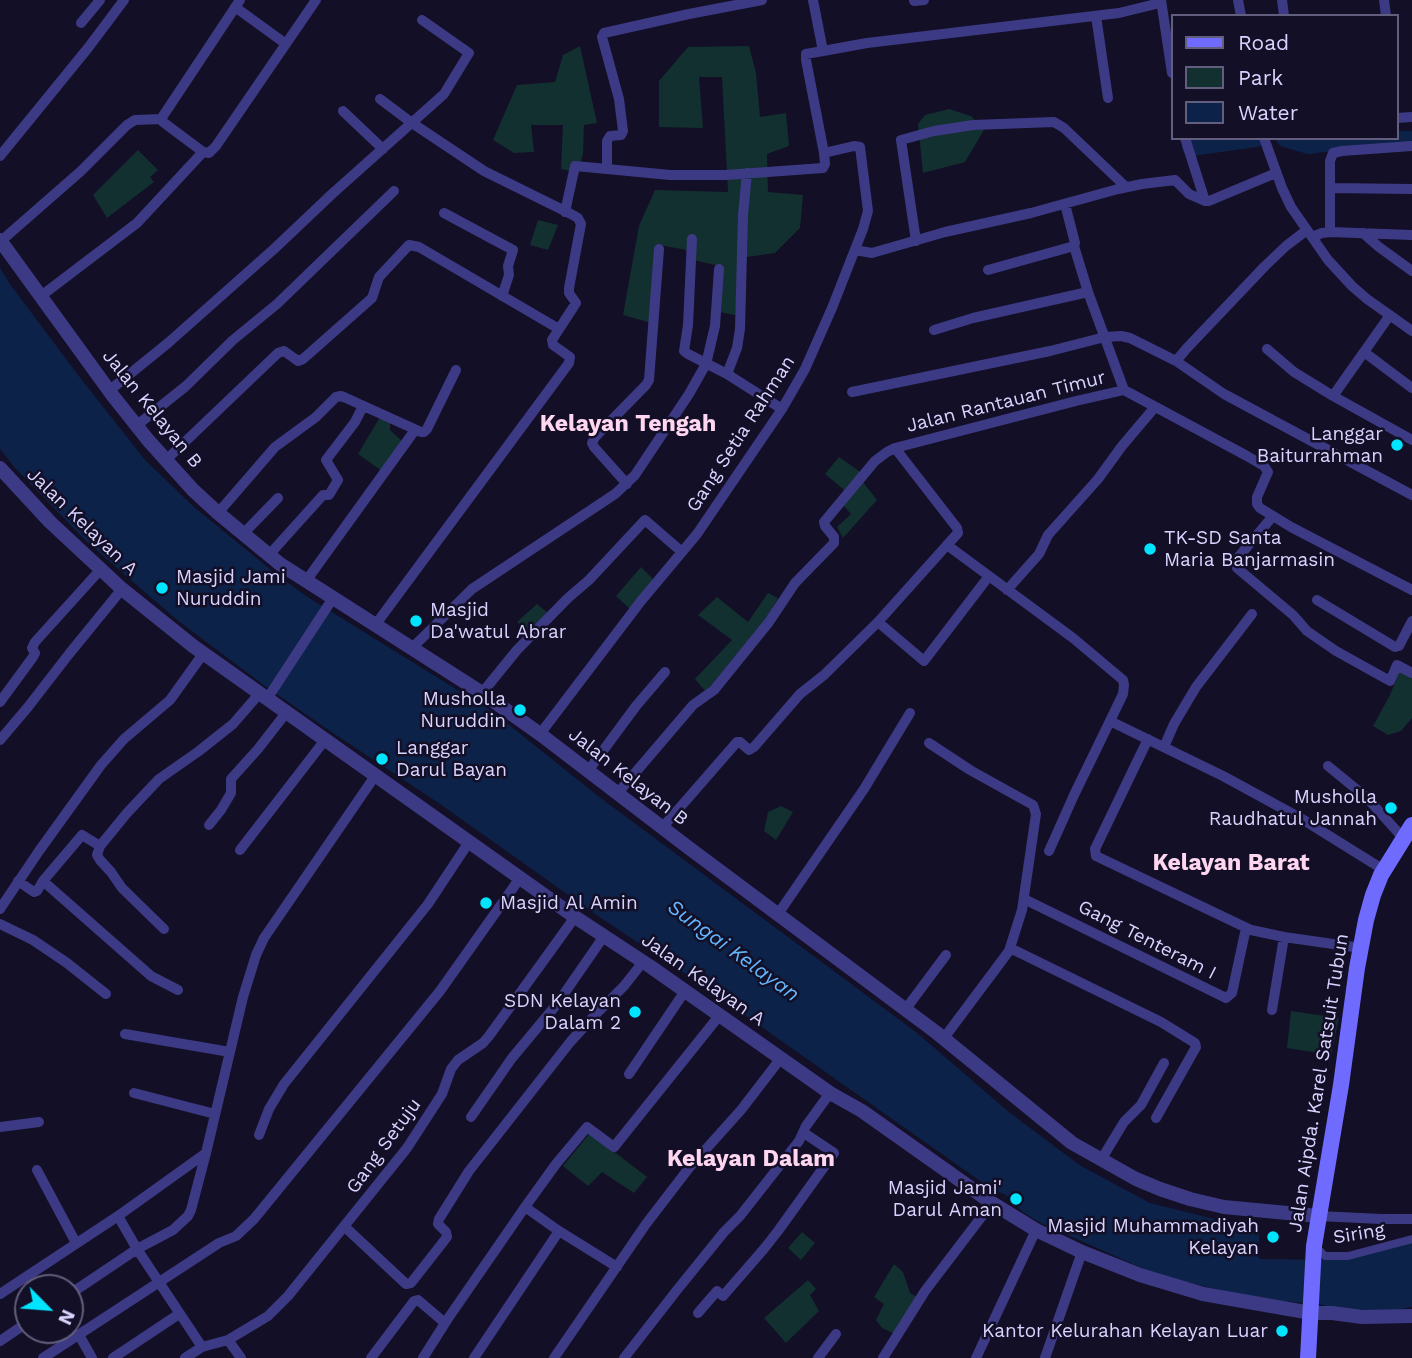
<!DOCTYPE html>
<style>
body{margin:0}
#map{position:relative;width:1412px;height:1358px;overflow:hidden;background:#130f26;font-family:"Work Sans",sans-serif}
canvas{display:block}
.legend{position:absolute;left:1171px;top:14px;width:228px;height:126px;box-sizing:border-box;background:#130f26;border:2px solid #625e7d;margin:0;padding:9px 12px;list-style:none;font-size:21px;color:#d9d4ff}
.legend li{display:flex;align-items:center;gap:14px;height:35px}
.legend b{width:35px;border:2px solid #625e7d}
.north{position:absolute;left:14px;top:1274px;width:70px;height:70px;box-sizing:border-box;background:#130f26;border:2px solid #625e7d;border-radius:50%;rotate:115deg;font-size:19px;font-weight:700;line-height:28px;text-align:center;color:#d9d4ff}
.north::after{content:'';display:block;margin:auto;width:24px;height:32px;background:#00e5ff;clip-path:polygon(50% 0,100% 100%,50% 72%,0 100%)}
</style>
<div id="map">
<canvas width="1412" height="1358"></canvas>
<ul class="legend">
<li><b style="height:9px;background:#6f6bff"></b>Road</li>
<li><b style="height:19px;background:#12302f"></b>Park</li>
<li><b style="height:19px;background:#0c2248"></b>Water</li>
</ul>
<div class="north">N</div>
</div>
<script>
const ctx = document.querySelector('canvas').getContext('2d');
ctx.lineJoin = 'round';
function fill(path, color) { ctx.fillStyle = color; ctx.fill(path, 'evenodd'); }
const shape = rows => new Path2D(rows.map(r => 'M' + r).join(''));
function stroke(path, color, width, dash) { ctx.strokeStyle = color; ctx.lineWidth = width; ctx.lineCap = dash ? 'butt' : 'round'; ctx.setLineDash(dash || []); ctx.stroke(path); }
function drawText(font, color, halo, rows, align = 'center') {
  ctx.font = font + ' "Work Sans",sans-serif'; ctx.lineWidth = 5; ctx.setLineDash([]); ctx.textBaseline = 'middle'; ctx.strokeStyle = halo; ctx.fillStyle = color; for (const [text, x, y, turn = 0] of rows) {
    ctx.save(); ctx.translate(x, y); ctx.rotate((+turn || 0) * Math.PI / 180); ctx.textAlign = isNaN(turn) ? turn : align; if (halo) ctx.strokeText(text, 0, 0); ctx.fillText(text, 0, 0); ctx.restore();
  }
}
fill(shape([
 [580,46,597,123,584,125,583,154,581,161,575,164,572,171,561,169,563,125,531,125,534,152,514,153,493,140,517,85,555,82,563,55],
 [749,46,756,73,760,117,786,113,789,146,767,154,768,192,803,195,800,228,775,253,740,258,739,316,720,312,723,267,694,260,687,250,659,245,651,323,623,315,639,226,655,190,728,192,722,77,699,77,703,128,659,127,659,81,688,47],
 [949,109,971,116,984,130,965,162,923,173,918,124,925,115],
 [138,150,158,170,150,177,154,182,107,218,93,195],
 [538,220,558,225,548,250,530,245],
 [380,417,390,423,390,430,402,441,382,471,358,454],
 [839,457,859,471,863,482,877,500,843,538,837,527,851,514,843,505,849,494,825,474],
 [641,567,654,580,630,609,616,596],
 [768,593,778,598,770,613,706,692,695,679,732,640,698,615,717,597,748,622],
 [537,604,549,614,528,632,517,622],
 [1400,670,1412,675,1412,718,1401,731,1388,735,1373,726,1390,695],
 [781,806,793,812,776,840,764,831,768,812],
 [1291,1011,1339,1018,1331,1055,1287,1048],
 [590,1133,647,1177,634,1193,602,1172,588,1186,563,1166],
 [802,1232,815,1243,801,1260,788,1248],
 [894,1264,903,1272,910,1293,919,1298,895,1334,882,1328,876,1320,884,1304,874,1297],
 [808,1280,816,1289,810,1295,819,1311,786,1343,764,1318]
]), '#12302f');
fill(shape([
 [0,268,10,284,78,375,145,460,194,507,276,574,306,596,493,712,598,796,916,1032,1010,1113,1081,1166,1150,1203,1214,1219,1259,1233,1259,1259,1341,1260,1412,1242,1412,1307,1392,1311,1342,1310,1319,1304,1280,1301,1238,1294,1185,1282,1144,1269,1041,1223,1023,1212,1006,1195,990,1188,705,987,598,916,440,804,330,731,265,686,177,620,86,541,15,468,0,449]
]), '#0c2248');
stroke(shape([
 [1285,138,1309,145,1347,140,1412,140],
 [1191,147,1256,138]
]), '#0c2248', 18);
stroke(shape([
 [1316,1247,1325,1256,1348,1256,1412,1239]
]), '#3d3a85', 8);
stroke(shape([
 [240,0,161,119,163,122,203,152,209,153,216,146,316,0],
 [1161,0,1172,73],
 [1238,0,1241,16],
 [1282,0,1284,16],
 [1384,0,1386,16],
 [914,1,924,0],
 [235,7,286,44],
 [1096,16,1108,98],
 [81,23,100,0],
 [823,51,867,43,1119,13,1160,3],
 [343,111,383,149],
 [1396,118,1412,117],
 [1185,138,1205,201],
 [1264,138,1282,188,1291,207,1328,260,1352,286,1367,299,1412,331],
 [0,156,88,48,124,0],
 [607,169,670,175,726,175,823,168,825,164,824,153,806,60,806,54,823,51,813,0],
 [747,173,743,215,740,329,737,348,727,374,782,409],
 [1331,188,1412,189],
 [565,212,575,166,607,169,607,141,610,136,621,135,623,131,619,99,602,37,604,33,689,14,762,0],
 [444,213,513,250,508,266,509,275,502,296],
 [1330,232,1330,161,1333,153,1342,151,1412,146],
 [1363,233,1379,247,1412,271],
 [1312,237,1322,233,1330,232,1412,235],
 [692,239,688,325,684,351,688,354,727,374],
 [1,241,81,171,127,125,135,120,161,119],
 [916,241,901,140,934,131,973,125,1054,122,1064,128,1126,187],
 [1074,246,1088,292],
 [855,250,872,253,945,232,1031,213,1118,189,1142,184,1175,180,1189,194,1205,201,1209,201,1276,173],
 [988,270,1074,246,1075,243,1065,204],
 [41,296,137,223,203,152],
 [1390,315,1364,352,1412,388],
 [934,330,973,318,1088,292,1124,390],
 [1267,349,1294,372,1333,396],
 [1364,352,1333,396,1412,440],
 [1176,361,1187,348,1265,266,1286,246,1307,230],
 [110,390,168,343,274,249,332,194,444,94,469,53,422,20],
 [852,392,1050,351,1105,337,1121,336,1130,338,1176,361,1224,394,1412,495],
 [136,426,186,386,233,340,277,304,394,191],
 [895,448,957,528,958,533,947,545,1073,638,1123,680,1124,685,1123,694,1110,721],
 [166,460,278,353,284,351,298,361,303,359,372,298,379,277,409,245,419,247,559,329],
 [627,484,594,447,592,443,595,437,646,385,649,380,659,249],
 [218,513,275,447,316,417,336,397,341,396,346,398,421,432,424,432,427,429,456,370],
 [1273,516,1236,560,1237,568,1293,615,1307,631,1336,651,1390,681,1397,665,1412,673],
 [243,534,278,498],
 [269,555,323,495,329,495,338,480,326,460,355,422,363,406],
 [306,581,415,430],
 [1007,590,1039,554,1048,535,1098,479,1122,446,1155,407],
 [1317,600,1395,647,1399,646,1412,621],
 [878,622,924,661,989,576],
 [376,624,569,363,570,357,553,345,552,340,576,303,569,293,569,288,581,224,578,218,571,214,484,171,412,123,380,99],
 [412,648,472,589,615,494,635,475,689,394,706,364,715,326,719,269],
 [482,693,517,650,568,598,589,580,645,520,682,552],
 [267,699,333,598],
 [0,702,33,657,35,653,32,648,35,642,101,569],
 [540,734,641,601,697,534,782,409,805,369,832,308,863,229,868,211,860,147,854,146,824,153],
 [1148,739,1095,849,1096,856,1251,930,1284,937,1361,948],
 [0,740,28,707,69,654,122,589],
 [929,743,970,770,1033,805,1036,814,1022,910,1009,951,944,1038],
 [1164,747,1174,724,1196,687,1252,614],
 [1328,766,1367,798,1404,839],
 [588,771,636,706,665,672],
 [617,794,693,705,714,690,769,622,795,583,834,543,834,537,825,526,824,522,875,461,887,452,895,448,1076,401,1124,390,1247,456,1264,466,1268,472,1257,497,1257,504,1260,508,1291,527,1412,590],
 [209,825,221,810,231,793,231,779,258,749,286,713],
 [662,828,737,742,740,742,749,750,754,747,800,694,824,675,878,622,947,545],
 [100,846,97,855,100,860,111,872,122,888,164,929],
 [240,850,325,740],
 [1049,851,1074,795,1110,721,1223,776,1302,819,1384,870],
 [18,881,34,892,37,891,43,881,151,976,178,990],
 [43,881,82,835,100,846,127,813,159,779,199,751,233,724,259,694],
 [1024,899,1226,998,1232,993,1246,928],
 [0,909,39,851,101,765,124,739,170,700,203,654],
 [778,914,864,789,910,713],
 [0,924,33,940,67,963,106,994],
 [1010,948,1161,1022,1195,1043,1196,1047,1156,1118],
 [905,1010,946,955],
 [1272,1010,1284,937],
 [125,1034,230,1052],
 [629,1074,685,991],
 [134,1093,215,1114],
 [471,1117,512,1058,557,1004,604,936],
 [0,1127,39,1122],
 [259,1135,269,1109,284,1084,428,904,469,842],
 [1101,1160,1124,1122,1141,1105,1164,1063],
 [37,1170,76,1243],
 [525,1207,559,1231,617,1267],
 [118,1216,137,1249,202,1347],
 [1319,1216,1381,1219,1412,1219],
 [345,1227,406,1284,411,1283,447,1237,446,1232,438,1224,439,1219,469,1171,571,1041,596,1014,624,986,643,962],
 [0,1294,118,1216,206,1153],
 [70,1294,137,1249,173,1230,188,1216,191,1210,206,1153,243,997,256,955,264,938,375,776],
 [698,1313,717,1291,723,1296,763,1250,778,1231,834,1153,804,1133],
 [79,1335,92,1358],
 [228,1340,241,1358],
 [0,1341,28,1322],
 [43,1358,219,1243,236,1236,254,1219,440,991,520,878],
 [113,1358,179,1314],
 [185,1358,202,1347,228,1340,268,1316,288,1296,407,1148,442,1094,451,1069,458,1060,483,1043,489,1036,575,917],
 [371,1358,414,1301,418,1300,445,1323],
 [423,1358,447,1320,525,1207,556,1164,587,1127,614,1147,719,1016],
 [474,1358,559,1231],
 [554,1358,646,1224,689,1168,741,1110,781,1058],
 [624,1358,677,1290,724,1232,740,1216,799,1141,806,1126,830,1093],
 [818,1358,836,1334],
 [883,1358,925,1291,992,1203],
 [976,1358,1036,1230],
 [1045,1358,1082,1252]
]), '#3d3a85', 10);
stroke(shape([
 [0,240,113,396,148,440,193,490,218,513,280,564,482,693,540,734,689,848,937,1033,1072,1143,1136,1179,1160,1189,1190,1199,1224,1207,1319,1216],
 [0,468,50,522,122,589,193,646,575,917,651,967,830,1093,862,1111,992,1203,1036,1230,1082,1252,1140,1275,1203,1294,1311,1313,1332,1313,1362,1317,1412,1316]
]), '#3d3a85', 14);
stroke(shape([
 [1308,1358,1314,1246,1341,1085,1357,968,1366,920,1373,895,1381,875,1412,825]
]), '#6f6bff', 16);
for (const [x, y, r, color] of [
 [1397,445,7,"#00e5ff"],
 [1150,549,7,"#00e5ff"],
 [162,588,7,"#00e5ff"],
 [416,621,7,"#00e5ff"],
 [520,710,7,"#00e5ff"],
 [382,759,7,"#00e5ff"],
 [1391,808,7,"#00e5ff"],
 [486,903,7,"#00e5ff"],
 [635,1012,7,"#00e5ff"],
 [1016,1199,7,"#00e5ff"],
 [1273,1237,7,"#00e5ff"],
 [1282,1331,7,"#00e5ff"]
]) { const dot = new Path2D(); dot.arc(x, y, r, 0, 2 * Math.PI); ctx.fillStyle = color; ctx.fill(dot); stroke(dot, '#130f26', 2.5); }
drawText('19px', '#d9d4ff', '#130f26', [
 ["Jalan Rantauan Timur",1006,402,-14],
 ["Jalan Kelayan B",152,409,51],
 ["Gang Setia Rahman",741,434,-57],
 ["Jalan Kelayan A",82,522,44],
 ["Jalan Kelayan B",628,777,38],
 ["Gang Tenteram I",1147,940,27],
 ["Jalan Kelayan A",703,980,35],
 ["Jalan Aipda. Karel Satsuit Tubun",1319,1083,-81],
 ["Gang Setuju",384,1146,-54],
 ["Siring",1359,1234,-9]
]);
drawText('19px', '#d9d4ff', '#130f26', [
 ["Langgar",1383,434],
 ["Baiturrahman",1383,456],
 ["TK-SD Santa",1164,538,"left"],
 ["Maria Banjarmasin",1164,560,"left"],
 ["Masjid Jami",176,577,"left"],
 ["Nuruddin",176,599,"left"],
 ["Masjid",430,610,"left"],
 ["Da'watul Abrar",430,632,"left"],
 ["Musholla",506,699],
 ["Nuruddin",506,721],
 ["Langgar",396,748,"left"],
 ["Darul Bayan",396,770,"left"],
 ["Musholla",1377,797],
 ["Raudhatul Jannah",1377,819],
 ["Masjid Al Amin",500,903,"left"],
 ["SDN Kelayan",621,1001],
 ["Dalam 2",621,1023],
 ["Masjid Jami'",1002,1188],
 ["Darul Aman",1002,1210],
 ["Masjid Muhammadiyah",1259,1226],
 ["Kelayan",1259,1248],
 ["Kantor Kelurahan Kelayan Luar",1268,1331]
], 'right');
drawText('italic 21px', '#62b6ff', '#130f26', [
 ["Sungai Kelayan",733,951,36]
]);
drawText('bold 23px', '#ffd6f0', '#130f26', [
 ["Kelayan Tengah",628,424],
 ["Kelayan Barat",1231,863],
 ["Kelayan Dalam",751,1159]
]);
</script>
